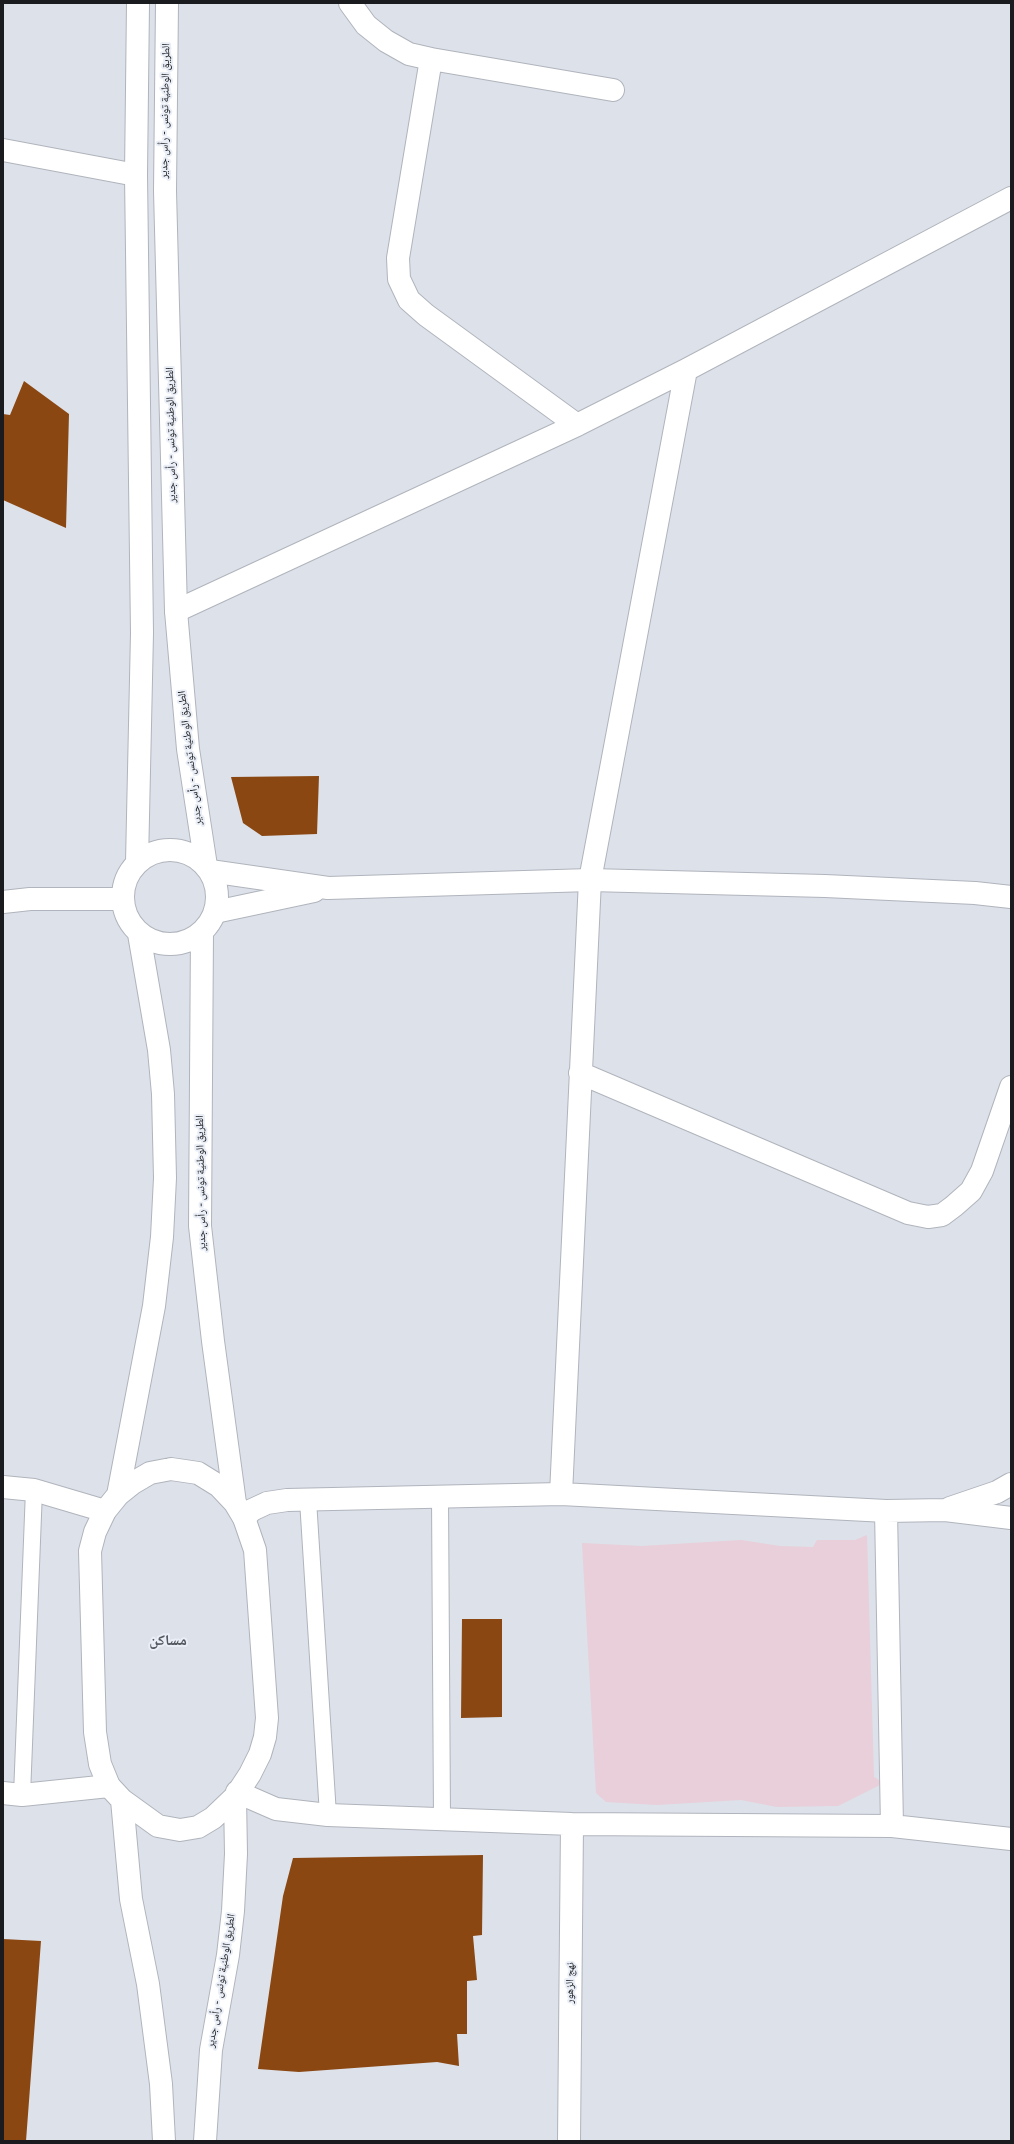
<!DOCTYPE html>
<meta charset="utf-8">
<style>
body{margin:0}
#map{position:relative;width:1014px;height:2144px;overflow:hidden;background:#dde1ea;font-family:Overpass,sans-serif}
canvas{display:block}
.frame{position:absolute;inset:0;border:4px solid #1a1b1e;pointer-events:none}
</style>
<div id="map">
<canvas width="1014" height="2144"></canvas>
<div class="frame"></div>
</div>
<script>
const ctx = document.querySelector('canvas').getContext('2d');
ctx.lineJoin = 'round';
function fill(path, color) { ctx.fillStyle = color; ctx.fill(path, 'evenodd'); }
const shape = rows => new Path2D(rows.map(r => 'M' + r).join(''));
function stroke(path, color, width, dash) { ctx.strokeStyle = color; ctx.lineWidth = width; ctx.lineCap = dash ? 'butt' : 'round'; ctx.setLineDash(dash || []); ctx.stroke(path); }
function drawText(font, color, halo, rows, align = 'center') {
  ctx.font = font + ' Overpass,"Noto Naskh Arabic",sans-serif'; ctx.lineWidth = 4; ctx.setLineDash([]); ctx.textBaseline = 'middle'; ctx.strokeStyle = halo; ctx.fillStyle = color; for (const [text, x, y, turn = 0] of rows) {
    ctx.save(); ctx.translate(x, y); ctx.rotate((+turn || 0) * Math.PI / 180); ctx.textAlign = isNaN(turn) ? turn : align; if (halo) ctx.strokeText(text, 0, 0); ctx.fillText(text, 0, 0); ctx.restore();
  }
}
fill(shape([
 [867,1535,874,1777,884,1783,838,1806,777,1807,741,1800,657,1805,606,1802,596,1793,582,1543,642,1546,741,1540,780,1546,813,1547,817,1540,855,1540]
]), '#e8cfd9');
fill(shape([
 [24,381,69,414,66,528,3,500,3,414,10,415],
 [319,776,317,834,262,836,243,823,231,777],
 [462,1619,502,1619,502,1717,461,1718],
 [483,1855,482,1935,473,1936,477,1980,467,1981,467,2034,457,2034,459,2066,437,2062,299,2072,258,2069,283,1896,293,1858],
 [3,1939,41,1941,26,2141,3,2141]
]), '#8b4711');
const service = shape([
 [440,1497,442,1819],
 [308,1500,328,1815],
 [22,1795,34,1490]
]);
const minor = shape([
 [350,3,366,25,386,41,409,54,431,59,398,258,399,279,409,300,426,315,577,425],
 [431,59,613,90],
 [3,150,136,175],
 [176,611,577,425,686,370,1011,198],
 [580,1073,908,1213,928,1217,942,1215,954,1206,971,1191,982,1171,1011,1087],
 [3,1487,34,1490,105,1511],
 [561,1494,590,880,686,370],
 [950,1508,997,1492,1011,1484],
 [886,1511,892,1826],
 [244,1518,252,1510,267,1503,287,1500,561,1494,886,1511,945,1510,1011,1518],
 [237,1792,276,1809,328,1815,572,1824,892,1826,1011,1839],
 [3,1793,22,1795,109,1786],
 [569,2141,572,1824]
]);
const tertiary = shape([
 [210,871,328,888,590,880,825,886,975,893,1011,897],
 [3,902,30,899,122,899],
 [215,912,314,891]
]);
const primary = shape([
 [167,3,165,191,176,611,188,749,206,866],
 '123 897a47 47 0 1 1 94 0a47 47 0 1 1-94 0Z',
 [137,862,142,633,136,175,138,3],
 [202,932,200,1226,213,1341,235,1503],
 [171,1469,198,1473,219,1486,235,1503,244,1518,255,1550,267,1718,265,1737,260,1754,250,1774,235,1797,213,1818,198,1827,180,1830,158,1826,122,1800,109,1786,100,1764,95,1732,90,1551,95,1532,105,1511,118,1495,133,1483,150,1473,171,1469],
 [118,1495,154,1306,162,1237,165,1178,163,1094,159,1050,139,934],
 [122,1800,131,1899,148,1984,161,2084,164,2141],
 [205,2141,211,2050,228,1955,233,1911,236,1854,235,1797]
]);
stroke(service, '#b0b4bc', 18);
stroke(minor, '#b0b4bc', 24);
stroke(tertiary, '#b0b4bc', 24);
stroke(primary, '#b0b4bc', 24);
stroke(service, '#fff', 16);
stroke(minor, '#fff', 22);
stroke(tertiary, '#fff', 22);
stroke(primary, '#fff', 22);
drawText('11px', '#1a1b1e', '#eaeef7', [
 ["الطريق الوطنية تونس - رأس جدير",166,111,-89],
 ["الطريق الوطنية تونس - رأس جدير",172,435,-91],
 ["الطريق الوطنية تونس - رأس جدير",191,758,-97],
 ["الطريق الوطنية تونس - رأس جدير",202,1183,-91],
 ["الطريق الوطنية تونس - رأس جدير",222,1981,-81],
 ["نهج الزهور",571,1983,-89]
]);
drawText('bold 15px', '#54585f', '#eaeef7', [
 ["مساكن",168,1642]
]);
</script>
